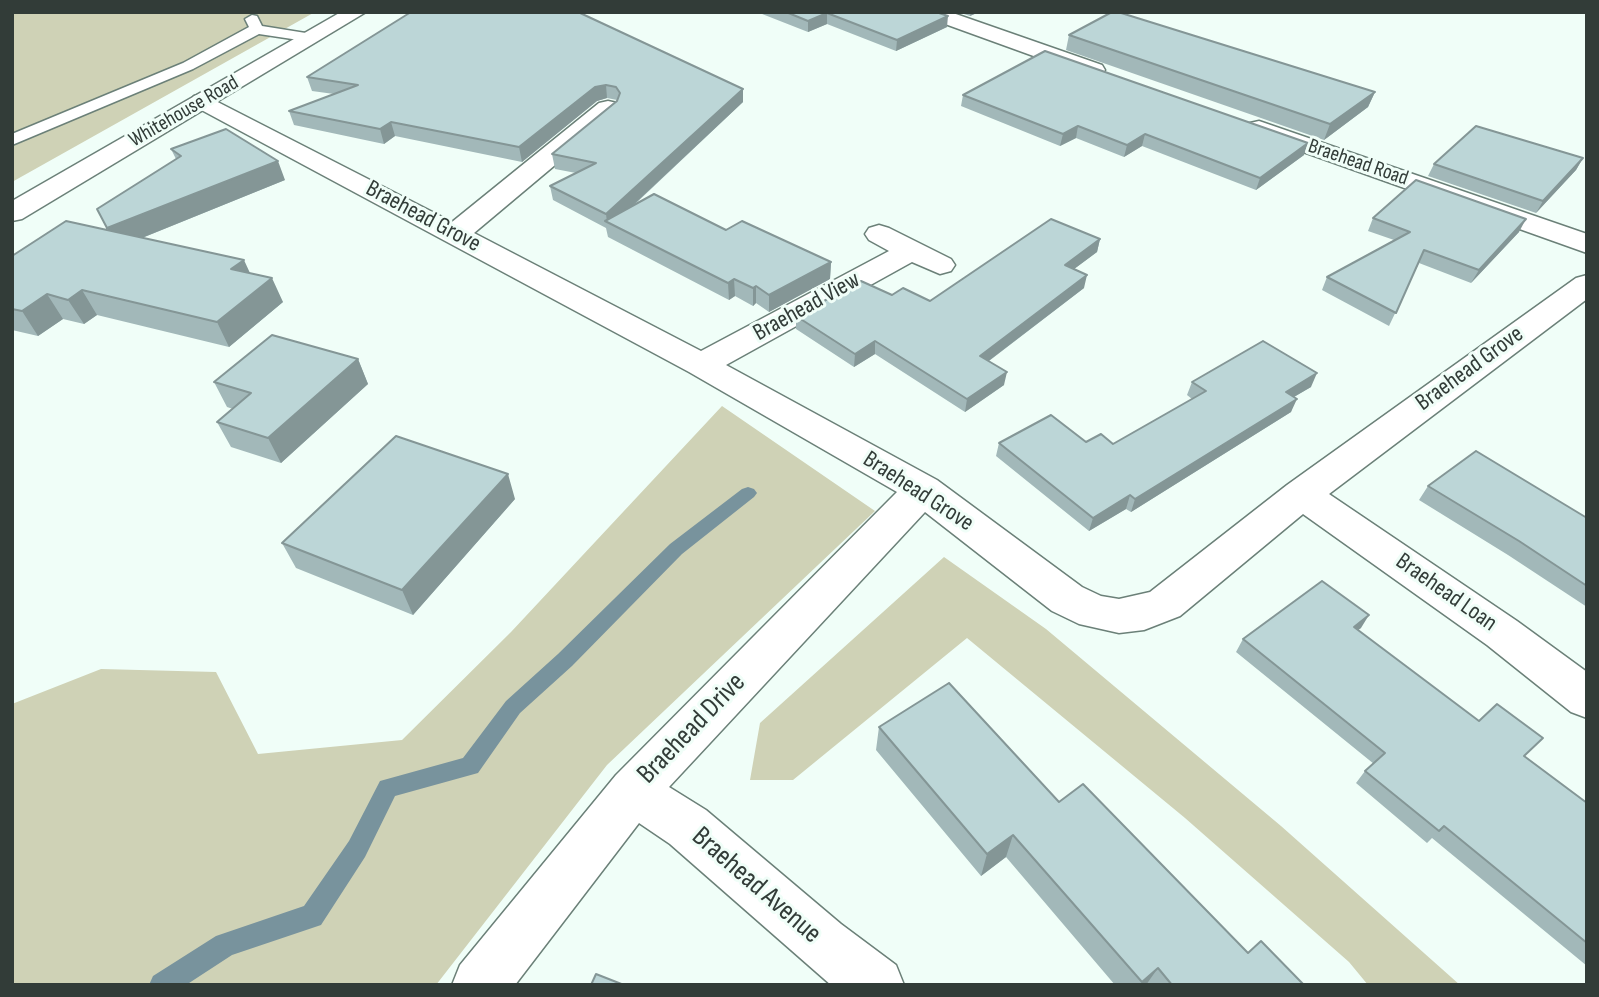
<!DOCTYPE html>
<style>
body{margin:0}
#map{position:relative;width:1599px;height:997px;overflow:hidden;background:#f0fef8;font-family:"Sofia Sans Condensed",sans-serif}
canvas{display:block}
.frame{position:absolute;inset:0;border:14px solid #323c38;pointer-events:none}
</style>
<div id="map">
<canvas width="1599" height="997"></canvas>
<div class="frame"></div>
</div>
<script>
const ctx = document.querySelector('canvas').getContext('2d');
ctx.lineJoin = 'round';
function fill(path, color) { ctx.fillStyle = color; ctx.fill(path, 'evenodd'); }
const shape = rows => new Path2D(rows.map(r => 'M' + r).join(''));
function stroke(path, color, width, dash) { ctx.strokeStyle = color; ctx.lineWidth = width; ctx.lineCap = dash ? 'butt' : 'round'; ctx.setLineDash(dash || []); ctx.stroke(path); }
function drawText(font, color, halo, rows, align = 'center') {
  ctx.font = font + ' "Sofia Sans Condensed",sans-serif'; ctx.lineWidth = 6; ctx.setLineDash([]); ctx.textBaseline = 'middle'; ctx.strokeStyle = halo; ctx.fillStyle = color; for (const [text, x, y, turn = 0] of rows) {
    ctx.save(); ctx.translate(x, y); ctx.rotate((+turn || 0) * Math.PI / 180); ctx.textAlign = isNaN(turn) ? turn : align; if (halo) ctx.strokeText(text, 0, 0); ctx.fillText(text, 0, 0); ctx.restore();
  }
}
fill(shape([
 [12,12,315,12,12,182],
 [722,406,875,511,607,765,436,985,12,985,12,704,101,669,216,672,258,754,402,740,511,632],
 [944,557,1046,629,1281,826,1460,985,1368,985,1349,962,1185,818,967,638,793,780,750,780,760,723]
]), '#cfd2b6');
fill(shape([
 [748,487,754,489,757,493,754,497,682,554,572,666,520,713,478,773,395,796,365,857,321,925,232,955,186,985,149,985,153,976,216,936,304,906,349,841,380,781,463,758,506,701,558,654,670,544,742,489,748,487]
]), '#78939d');
const service = shape([
 [252,15,257,16,262,26,312,34,319,38,312,42,259,34,193,69,12,145,12,134,183,63,249,27,245,19,252,15]
]);
const minor = shape([
 [920,12,950,12,1102,65,1105,70,1102,75,1094,77,1086,75,923,16,920,12],
 [202,94,452,222,599,103,608,101,617,103,620,108,617,113,474,233,701,351,889,251,869,240,865,234,869,228,879,225,889,228,951,259,955,265,951,271,940,274,912,262,726,365,937,480,1082,587,1101,596,1119,599,1150,592,1287,485,1576,278,1587,275,1587,299,1329,494,1517,621,1587,672,1587,718,1571,712,1487,645,1303,514,1180,616,1144,630,1119,633,1079,624,1052,611,925,512,669,787,706,810,841,924,896,965,904,985,831,985,670,844,639,823,515,985,452,985,460,965,616,775,897,492,689,372,194,106,190,101,194,96,202,94],
 [1259,121,1587,234,1587,253,1250,133,1247,128,1250,123,1259,121]
]);
const tertiary = shape([
 [341,12,366,12,22,219,12,221,12,201,341,12]
]);
stroke(service, '#6b8078', 3);
stroke(minor, '#6b8078', 3);
stroke(tertiary, '#6b8078', 3);
fill(service, '#fff');
fill(minor, '#fff');
fill(tertiary, '#fff');
fill(shape([
 [411,12,743,102,633,206,726,230,831,262,830,279,769,312,756,303,753,306,735,296,729,300,608,237,606,228,553,200,550,186,576,173,555,169,552,154,617,100,607,98,597,101,522,162,395,136,384,144,294,125,289,111,334,94,312,91,307,77],
 [757,12,936,12,947,27,896,51,827,24,808,32],
 [958,12,979,12,970,16],
 [1069,35,1375,92,1368,107,1324,140,1066,50],
 [963,95,1304,155,1256,190,1142,146,1124,157,1076,138,1060,146,961,106],
 [171,149,285,180,142,238,250,273,283,302,229,347,97,315,84,324,63,319,38,336,12,330,12,256,108,231,176,159],
 [1583,158,1576,170,1536,213,1428,176,1434,164],
 [1373,218,1519,232,1471,283,1419,263,1389,326,1322,290,1327,277,1394,240,1368,231],
 [1100,239,1097,252,1074,269,1084,288,989,361,1004,385,965,412,875,354,854,367,796,329,796,316,892,295,930,301],
 [358,359,368,384,281,463,231,447,217,422,233,409,227,407,214,382],
 [1192,382,1311,387,1294,397,1291,412,1131,512,1126,509,1089,531,996,456,999,443,1086,442,1113,444,1192,399,1187,395],
 [1428,486,1587,518,1587,607,1508,555,1419,500],
 [515,499,413,615,296,568,282,543],
 [1361,628,1357,630,1587,803,1587,966,1432,838,1427,843,1356,783,1365,771,1374,764,1236,652,1243,639],
 [879,727,1059,802,1248,953,1304,985,1115,985,1006,857,981,876,876,750]
]), '#a2b8b9');
fill(shape([
 [971,12,979,12,970,16],
 [827,13,827,24,808,32,808,21],
 [948,16,947,27,896,51,897,40],
 [606,85,607,98,597,101,522,162,519,147,595,87],
 [743,89,743,102,613,224,607,222,606,214],
 [1375,92,1368,107,1324,140,1330,124],
 [391,122,395,136,384,144,380,129],
 [1078,126,1076,138,1060,146,1063,134],
 [1145,134,1142,146,1124,157,1127,145],
 [1308,143,1304,155,1256,190,1260,178],
 [1583,158,1576,170,1536,213,1543,201],
 [278,161,285,180,117,248,107,228],
 [1526,219,1519,232,1471,283,1479,270],
 [1100,239,1097,252,1062,278,1065,265],
 [244,260,255,284,231,269],
 [831,262,830,279,769,312,769,295],
 [1087,275,1084,288,978,369,980,356],
 [272,278,283,302,229,347,217,322],
 [734,279,735,296,729,300,728,283],
 [756,286,756,303,753,306,753,288],
 [82,290,97,315,84,324,68,300],
 [47,294,63,319,38,336,22,311],
 [875,341,875,354,854,367,855,354],
 [358,359,368,384,281,463,268,438],
 [1007,372,1004,385,965,412,967,399],
 [1317,373,1311,387,1280,405,1286,392],
 [1297,399,1291,412,1131,512,1135,499],
 [508,474,515,499,413,615,402,590],
 [1130,495,1126,509,1089,531,1093,518],
 [1369,615,1361,628,1345,640,1354,627],
 [1013,835,1006,857,981,876,987,854],
 [1158,968,1146,985,1140,985,1142,982]
]), '#849696');
const building = shape([
 [411,12,578,12,743,89,606,214,550,186,596,163,552,154,617,101,620,93,616,87,606,85,595,87,519,147,391,122,380,129,289,111,358,85,307,77,411,12],
 [786,12,936,12,948,16,897,40,827,13,808,21,786,12],
 [1112,12,1118,12,1375,92,1330,124,1069,35,1112,12],
 [1045,51,1308,143,1260,178,1145,134,1127,145,1078,126,1063,134,963,95,1045,51],
 [1476,126,1583,158,1543,201,1434,164,1476,126],
 [226,129,278,161,107,228,97,209,181,156,171,149,226,129],
 [1416,180,1526,219,1479,270,1424,250,1396,313,1327,277,1410,232,1373,218,1416,180],
 [654,194,726,230,742,221,831,262,769,295,756,286,753,288,734,279,728,283,605,221,654,194],
 [1051,219,1100,239,1065,265,1087,275,980,356,1007,372,967,399,875,341,855,354,796,316,861,281,892,295,903,288,930,301,1051,219],
 [66,221,244,260,231,269,272,278,217,322,82,290,68,300,47,294,22,311,12,309,12,256,66,221],
 [272,335,358,359,268,438,217,422,251,393,214,382,272,335],
 [1263,341,1317,373,1286,392,1297,399,1135,499,1130,495,1093,518,999,443,1051,415,1086,442,1101,434,1113,444,1206,391,1192,382,1263,341],
 [396,436,508,474,402,590,282,543,396,436],
 [1476,451,1587,518,1587,586,1519,541,1428,486,1476,451],
 [1322,581,1369,615,1354,627,1479,721,1497,704,1543,738,1524,756,1587,803,1587,943,1444,826,1439,831,1365,771,1385,753,1243,639,1322,581],
 [949,683,1059,802,1083,784,1248,953,1261,941,1304,985,1172,985,1158,968,1142,982,1013,835,987,854,879,727,949,683],
 [596,974,624,985,591,985,596,974]
]);
fill(building, '#bcd6d7');
stroke(building, '#849696', 2);
drawText('21px', '#323c38', '#f0fef8', [
 ["Whitehouse Road",184,112,-30],
 ["Braehead Road",1358,163,19]
]);
drawText('24px', '#323c38', '#f0fef8', [
 ["Braehead Grove",423,217,28],
 ["Braehead View",807,307,-29],
 ["Braehead Grove",1470,369,-36],
 ["Braehead Grove",918,492,33],
 ["Braehead Loan",1446,593,35]
]);
drawText('28px', '#323c38', '#f0fef8', [
 ["Braehead Drive",692,729,-46],
 ["Braehead Avenue",756,886,41]
]);
</script>
